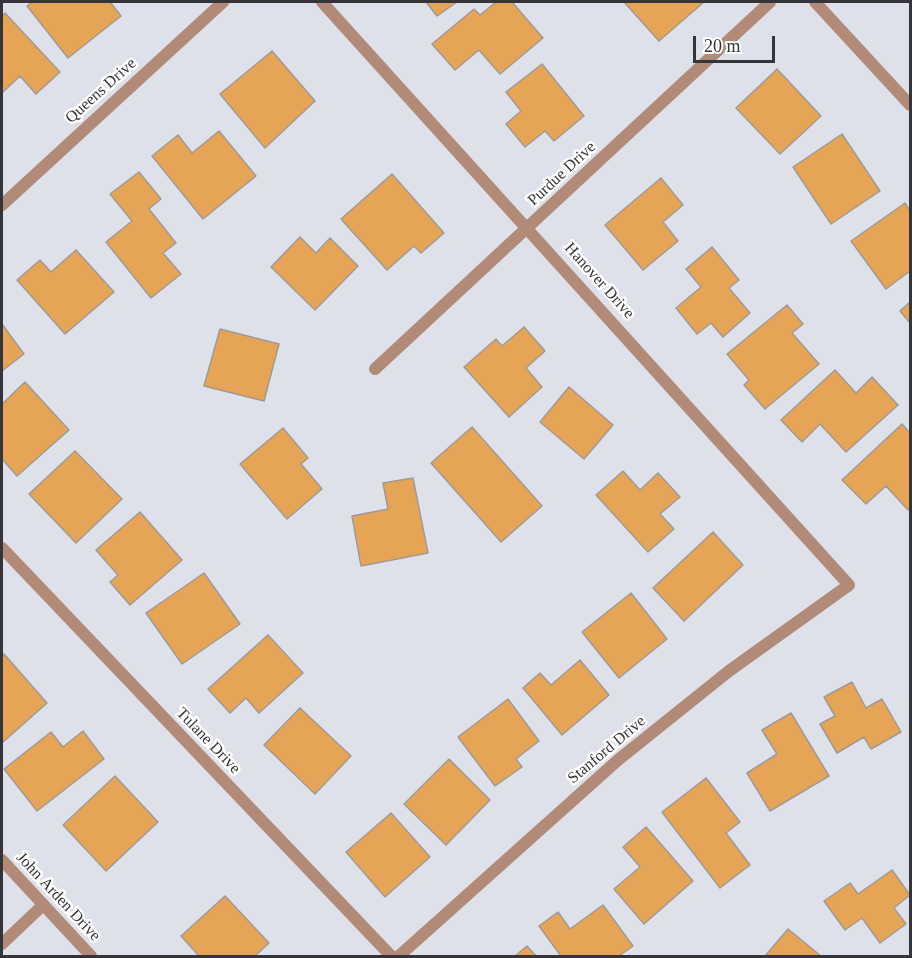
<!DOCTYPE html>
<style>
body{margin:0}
#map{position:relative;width:912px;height:958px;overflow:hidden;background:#dfe1ea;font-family:"Times New Roman",serif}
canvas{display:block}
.frame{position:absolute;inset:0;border:3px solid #353539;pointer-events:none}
.scale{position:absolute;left:693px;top:36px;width:82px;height:27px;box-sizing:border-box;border:3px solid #353539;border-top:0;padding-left:8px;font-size:18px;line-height:21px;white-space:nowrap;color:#353539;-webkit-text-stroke:4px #fff;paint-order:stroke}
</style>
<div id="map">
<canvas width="912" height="958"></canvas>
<div class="frame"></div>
<div class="scale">20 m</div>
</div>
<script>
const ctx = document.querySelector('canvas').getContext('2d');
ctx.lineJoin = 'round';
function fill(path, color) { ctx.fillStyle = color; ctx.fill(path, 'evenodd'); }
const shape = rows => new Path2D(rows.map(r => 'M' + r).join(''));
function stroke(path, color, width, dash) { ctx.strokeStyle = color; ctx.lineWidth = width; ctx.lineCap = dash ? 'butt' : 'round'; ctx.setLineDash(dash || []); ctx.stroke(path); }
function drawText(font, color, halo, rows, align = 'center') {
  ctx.font = font + ' "Times New Roman",serif'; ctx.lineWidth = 5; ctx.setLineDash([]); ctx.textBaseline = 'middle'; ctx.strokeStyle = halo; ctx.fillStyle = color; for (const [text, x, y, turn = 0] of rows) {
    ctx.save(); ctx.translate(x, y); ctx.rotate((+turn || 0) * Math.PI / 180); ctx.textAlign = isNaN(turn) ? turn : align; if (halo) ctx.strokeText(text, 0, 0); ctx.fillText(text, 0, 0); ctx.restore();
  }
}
const building = shape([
 [32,2,110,2,121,16,68,58,27,6,32,2],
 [426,2,457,2,437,16,426,2],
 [496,2,512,2,543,38,500,74,479,50,455,70,432,44,474,9,480,15,496,2],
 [624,2,704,2,659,41,624,2],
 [5,13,60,72,36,94,20,76,2,93,2,17,5,13],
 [272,51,315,101,265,148,220,94,272,51],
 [542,64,584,116,554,141,545,131,525,147,506,124,521,111,506,92,542,64],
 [777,69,821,116,780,154,736,108,777,69],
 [219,131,256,176,203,219,152,156,178,135,192,153,219,131],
 [842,134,880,191,831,224,793,167,842,134],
 [139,172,161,199,149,209,176,243,163,253,181,274,151,298,106,242,132,221,110,194,139,172],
 [392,174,444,233,421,253,414,246,387,270,341,219,392,174],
 [661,178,683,205,663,222,678,241,643,270,605,225,661,178],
 [905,203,910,211,910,271,886,289,851,241,905,203],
 [300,237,316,253,330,238,358,266,315,310,271,267,300,237],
 [712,247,739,280,729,288,750,313,723,337,711,323,697,334,676,308,701,287,686,269,712,247],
 [76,250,114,292,65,334,17,280,40,260,51,272,76,250],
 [910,302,910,323,900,311,910,302],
 [787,305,803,324,792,333,819,364,765,409,744,385,749,380,727,354,787,305],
 [2,324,24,354,2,371,2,324],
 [524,327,545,351,526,368,542,387,509,417,464,367,496,339,502,346,524,327],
 [220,329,279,344,264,401,204,386,220,329],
 [835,370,856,393,872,377,898,405,846,452,820,424,802,442,781,420,835,370],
 [25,382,69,430,17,476,2,459,2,404,25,382],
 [569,387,613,425,584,459,540,422,569,387],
 [902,424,910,433,910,508,908,510,886,486,866,504,842,480,902,424],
 [472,427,542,506,501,542,431,463,472,427],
 [283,428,308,458,301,464,322,489,287,519,240,464,283,428],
 [75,451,122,499,76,543,29,494,75,451],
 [623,471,640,490,658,473,680,497,660,514,674,529,648,552,596,495,623,471],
 [413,478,428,553,361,566,352,516,388,509,383,483,413,478],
 [140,512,182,560,130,605,110,582,118,575,96,550,140,512],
 [713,532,743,565,684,621,653,588,713,532],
 [204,573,240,624,182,664,146,613,204,573],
 [631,593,667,639,619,678,582,632,631,593],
 [268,635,303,673,259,713,246,698,230,713,208,689,268,635],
 [4,654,47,703,2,743,2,656,4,654],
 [580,660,609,695,562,735,523,688,540,673,551,685,580,660],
 [852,682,866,708,882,699,901,732,871,749,864,737,837,753,820,724,835,716,824,697,852,682],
 [508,699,539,741,516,759,522,767,495,786,458,737,508,699],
 [300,708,351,756,315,794,264,745,300,708],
 [791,713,829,776,770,811,747,773,777,754,762,730,791,713],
 [83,731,104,759,37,811,4,769,51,732,63,747,83,731],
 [449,759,490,800,446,845,404,804,449,759],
 [115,776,158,822,106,871,63,825,115,776],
 [706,778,740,822,726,833,750,865,720,888,662,812,706,778],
 [391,813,430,857,385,897,346,852,391,813],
 [646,827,693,881,644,924,614,889,640,867,623,847,646,827],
 [892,870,910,895,894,908,906,924,880,943,862,918,845,930,824,901,850,883,858,894,892,870],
 [225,896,269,943,255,956,199,956,181,936,225,896],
 [603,905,633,946,619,956,561,956,539,926,558,912,570,929,603,905],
 [788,929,821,956,765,956,788,929],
 [527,946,536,956,515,956,527,946]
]);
fill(building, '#e6a457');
stroke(building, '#a19a93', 1.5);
stroke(shape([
 [2,944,43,905]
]), '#b18a78', 12);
stroke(shape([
 [322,2,849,585,729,671,618,760,399,956],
 [815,2,910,105],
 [2,205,223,2],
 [375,369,770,2],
 [2,548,391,956]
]), '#b18a78', 12);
stroke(shape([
 [2,860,91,956]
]), '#b18a78', 12);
drawText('16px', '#353539', '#fff', [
 ["Queens Drive",101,91,-42],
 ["Purdue Drive",562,174,-43],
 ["Hanover Drive",599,281,48],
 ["Tulane Drive",208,741,46],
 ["Stanford Drive",607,750,-40],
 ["John Arden Drive",58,897,47]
]);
</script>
